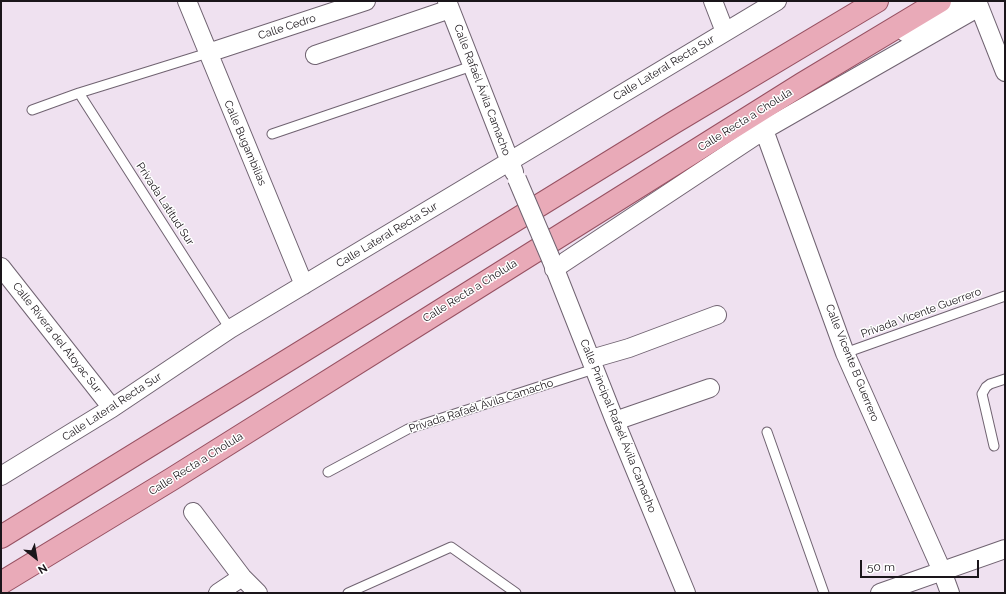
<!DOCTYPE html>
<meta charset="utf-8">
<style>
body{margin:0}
#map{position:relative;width:1006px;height:594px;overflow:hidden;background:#efe1f0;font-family:Raleway,sans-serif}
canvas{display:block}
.frame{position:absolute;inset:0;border:2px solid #1a151a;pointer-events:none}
.north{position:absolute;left:16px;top:538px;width:40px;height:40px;-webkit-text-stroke:3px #fff;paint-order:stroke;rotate:149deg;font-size:11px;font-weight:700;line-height:16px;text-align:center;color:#1a151a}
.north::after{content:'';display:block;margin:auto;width:14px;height:18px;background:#1a151a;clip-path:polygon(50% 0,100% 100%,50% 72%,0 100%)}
.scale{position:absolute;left:860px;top:560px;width:119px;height:18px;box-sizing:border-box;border:2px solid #1a151a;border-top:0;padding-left:5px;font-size:12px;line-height:14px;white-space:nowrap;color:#1a151a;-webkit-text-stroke:3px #fff;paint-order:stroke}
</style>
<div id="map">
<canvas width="1006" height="594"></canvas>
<div class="frame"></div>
<div class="north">N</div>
<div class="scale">50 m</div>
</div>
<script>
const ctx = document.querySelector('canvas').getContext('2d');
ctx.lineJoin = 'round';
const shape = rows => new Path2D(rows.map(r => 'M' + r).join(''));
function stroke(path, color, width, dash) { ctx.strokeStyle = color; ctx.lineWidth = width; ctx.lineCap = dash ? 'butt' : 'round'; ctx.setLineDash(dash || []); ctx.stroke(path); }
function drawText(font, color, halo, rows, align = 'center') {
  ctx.font = font + ' Raleway,sans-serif'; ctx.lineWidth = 3; ctx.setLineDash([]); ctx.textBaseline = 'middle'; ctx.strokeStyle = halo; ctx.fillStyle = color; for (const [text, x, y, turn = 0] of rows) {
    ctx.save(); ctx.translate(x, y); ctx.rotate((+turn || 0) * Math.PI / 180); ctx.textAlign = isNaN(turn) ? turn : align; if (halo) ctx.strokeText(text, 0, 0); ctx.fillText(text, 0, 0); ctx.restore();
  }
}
const service = shape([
 [79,93,230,329],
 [32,110,79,93,208,53],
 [272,134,472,66],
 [845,353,1005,296],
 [767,432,824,593],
 [994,446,982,394,986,387,990,384,1005,379],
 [328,472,408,429,594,369],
 [348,593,451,547,516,593]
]);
const minor = shape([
 [187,1,304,285],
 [447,1,514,172],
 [713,1,725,32],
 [977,1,1005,72],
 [208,53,366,1],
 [315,55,450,9],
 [764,130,845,353,942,571,950,593],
 [551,259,615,421,686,593],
 [1,267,112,408],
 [554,269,764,130,979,7],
 [591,359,629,348,717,315],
 [615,421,710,388],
 [1,476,112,408,230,329,777,1],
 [193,512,242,577,258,593],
 [218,593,242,577],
 [880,593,1005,549]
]);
const secondary = shape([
 [907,31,966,1]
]);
const primary = shape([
 [1,537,673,123,877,1],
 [1,583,172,479,408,331,802,84,940,1]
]);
stroke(service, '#706371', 11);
stroke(minor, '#706371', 20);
stroke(secondary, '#706371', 24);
stroke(primary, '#975162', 24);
stroke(service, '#fff', 9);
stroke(minor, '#fff', 18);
stroke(secondary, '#fff', 22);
stroke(primary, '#e9aab8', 22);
const minorBridge = shape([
 [517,179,551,259]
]);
stroke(minorBridge, '#706371', 20, []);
stroke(minorBridge, '#fff', 18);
drawText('11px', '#1a151a', '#fff', [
 ["Calle Cedro",287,27,-18],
 ["Calle Lateral Recta Sur",664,68,-31],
 ["Calle Rafaél Ávila Camacho",482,90,69],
 ["Calle Recta a Cholula",745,120,-32],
 ["Calle Bugambilias",245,143,67],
 ["Privada Latitud Sur",165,204,57],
 ["Calle Lateral Recta Sur",387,235,-31],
 ["Calle Recta a Cholula",470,291,-32],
 ["Privada Vicente Guerrero",921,313,-20],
 ["Calle Rivera del Atoyac Sur",57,338,52],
 ["Calle Vicente B Guerrero",852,363,68],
 ["Privada Rafaél Ávila Camacho",481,406,-18],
 ["Calle Lateral Recta Sur",112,407,-33],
 ["Calle Principal Rafaél Ávila Camacho",618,426,68],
 ["Calle Recta a Cholula",196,464,-32]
]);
</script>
